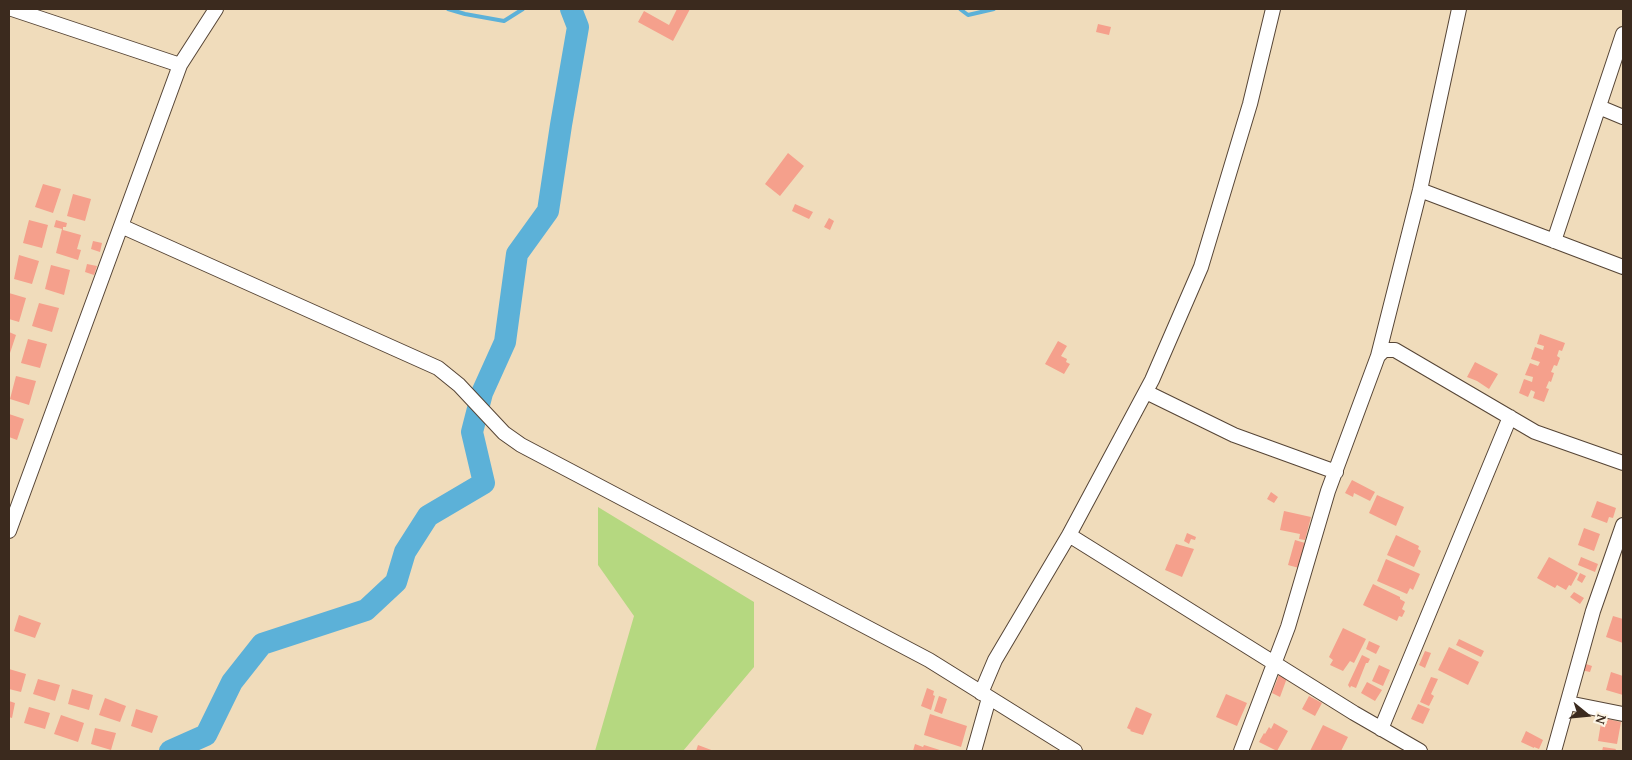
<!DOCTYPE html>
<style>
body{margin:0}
#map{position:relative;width:1632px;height:760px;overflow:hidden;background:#f0dcbb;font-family:"Gentium Book Plus",serif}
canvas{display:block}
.frame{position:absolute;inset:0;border:10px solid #3b2a1e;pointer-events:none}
.north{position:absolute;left:1562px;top:690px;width:50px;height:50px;-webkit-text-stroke:4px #fcf5e5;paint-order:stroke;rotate:107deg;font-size:14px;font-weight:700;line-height:20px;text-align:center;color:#3b2a1e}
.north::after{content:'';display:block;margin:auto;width:18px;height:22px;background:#3b2a1e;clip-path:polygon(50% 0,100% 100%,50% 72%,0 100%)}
</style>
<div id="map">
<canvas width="1632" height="760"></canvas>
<div class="frame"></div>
<div class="north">N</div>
</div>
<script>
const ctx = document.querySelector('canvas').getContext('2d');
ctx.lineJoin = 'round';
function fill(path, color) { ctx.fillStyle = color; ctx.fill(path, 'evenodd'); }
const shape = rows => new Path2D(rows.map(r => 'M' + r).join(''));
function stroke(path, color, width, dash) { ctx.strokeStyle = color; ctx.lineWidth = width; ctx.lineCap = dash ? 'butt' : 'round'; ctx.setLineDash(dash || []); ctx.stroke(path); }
fill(shape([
 [598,507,754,602,754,667,683,751,595,751,634,616,598,565]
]), '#b5d880');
stroke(shape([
 [448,9,465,14,504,21,523,9],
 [960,9,968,15,994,9]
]), '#5cb1d8', 4);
stroke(shape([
 [170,751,206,735,232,682,262,644,366,610,396,582,405,552,428,516,484,483,472,432,482,393,505,342,517,254,548,211,561,125,578,27,571,9]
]), '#5cb1d8', 22);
fill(shape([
 [677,9,690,9,673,41,638,22,644,11,669,25],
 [1098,24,1111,27,1109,35,1096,32],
 [788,153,804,166,780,196,765,184],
 [43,184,61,189,53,213,35,207],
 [73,194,91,199,85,221,67,216],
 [795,204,813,212,809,219,792,211],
 [829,218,834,221,830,230,824,227],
 [29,220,48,225,42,248,23,243],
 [56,220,67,223,66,227,63,227,63,230,81,235,77,249,81,250,78,260,56,253,62,229,54,227],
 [93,241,102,243,100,252,91,249],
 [19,255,39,261,32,284,14,279],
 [87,264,97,266,94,275,85,272],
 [51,265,70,270,64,295,45,289],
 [9,293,26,298,19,322,9,319],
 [39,303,59,308,52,332,32,326],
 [9,332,16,335,9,356],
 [1540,334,1565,343,1562,351,1559,350,1557,356,1560,358,1557,366,1554,365,1551,372,1554,373,1551,382,1549,381,1546,388,1549,389,1544,402,1533,398,1535,392,1531,390,1528,397,1519,393,1524,379,1532,382,1533,377,1525,375,1530,363,1538,366,1540,362,1531,359,1535,347,1543,350,1544,346,1537,344],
 [28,339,47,344,40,368,21,363],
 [1058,341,1067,346,1061,356,1067,359,1066,362,1070,364,1064,374,1045,364],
 [1475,362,1498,374,1489,389,1477,381,1467,377],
 [16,376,36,381,29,405,10,399],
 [9,414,24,419,17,440,9,437],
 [1352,480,1375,492,1370,501,1354,493,1353,497,1345,493],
 [1271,492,1278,497,1274,503,1267,499],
 [1377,495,1404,507,1396,526,1369,513],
 [1597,501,1616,508,1613,518,1609,517,1607,523,1591,517],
 [1284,511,1311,517,1305,540,1299,539,1300,534,1280,530],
 [1584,528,1600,534,1594,551,1578,545],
 [1187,533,1196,537,1195,540,1191,539,1189,544,1184,541],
 [1396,535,1419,546,1418,549,1421,551,1414,567,1387,555],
 [1295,540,1305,543,1299,568,1288,565],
 [1176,544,1194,549,1182,577,1165,570],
 [1549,557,1578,573,1571,586,1569,585,1566,590,1557,585,1555,588,1537,578],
 [1581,557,1598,564,1595,572,1578,565],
 [1386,559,1420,574,1413,590,1410,588,1407,594,1377,581],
 [1580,573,1586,576,1582,583,1577,580],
 [1373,584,1400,597,1400,599,1405,602,1402,609,1405,611,1402,617,1399,616,1397,621,1363,605],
 [1574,592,1584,598,1580,604,1570,597],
 [19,615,41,623,35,638,14,631],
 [1613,616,1623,619,1623,643,1606,637],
 [1343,628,1366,639,1354,663,1350,661,1343,671,1330,665,1333,660,1329,657],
 [1459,639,1484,651,1481,657,1456,645],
 [1369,641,1380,646,1376,654,1366,649],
 [1449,647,1479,662,1468,685,1438,670],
 [1425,651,1431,653,1425,668,1419,665],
 [1362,655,1370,659,1368,663,1366,663,1356,688,1351,686,1350,688,1348,685],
 [1583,663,1592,666,1590,672,1581,670],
 [1379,665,1390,670,1383,686,1372,681],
 [9,669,26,674,21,692,9,689],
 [1611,672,1623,676,1623,695,1606,690],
 [1279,675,1287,678,1280,697,1272,693],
 [1431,677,1438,679,1431,694,1434,696,1429,706,1420,702],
 [38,679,60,685,55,701,33,694],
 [1367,682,1382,690,1375,701,1361,693],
 [927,688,934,691,933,695,935,696,931,710,921,706],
 [72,689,93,695,89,710,68,704],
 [1226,694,1247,703,1237,726,1216,717],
 [939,696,947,699,942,714,934,711],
 [1309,696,1322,703,1315,716,1302,709],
 [105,698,126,706,120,722,99,715],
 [9,701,15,703,12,718,9,717],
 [1418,704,1430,709,1423,724,1411,719],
 [29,707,50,713,45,729,24,723],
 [1136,707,1152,714,1143,735,1130,731,1131,730,1127,728],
 [136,709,158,716,152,733,131,726],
 [930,714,967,726,961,747,924,735],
 [61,715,84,723,78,742,54,734],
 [1607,719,1621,722,1617,744,1598,741,1601,723,1607,724],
 [1274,723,1288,731,1277,751,1259,742,1264,733,1265,734,1269,727,1271,729],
 [1323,725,1348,737,1341,751,1310,751],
 [95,728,116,733,111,750,91,744],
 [1526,731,1543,740,1539,749,1534,747,1534,748,1521,742],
 [915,744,923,747,924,745,943,751,913,751],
 [698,745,714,751,696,751],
 [1603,747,1616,749,1615,751,1602,751]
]), '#f5a08c');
const street = shape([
 [12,9,180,65,121,226,438,368,459,385,504,433,521,445,929,660,1075,751],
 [180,65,216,9],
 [1599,107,1623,117],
 [1420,190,1623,267],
 [1554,241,1623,34],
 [1378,356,1420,190,1459,9],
 [1146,392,1234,435,1336,472],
 [9,531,121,226],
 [1069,535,1354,713,1420,751],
 [981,693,995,660,1069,535,1152,380,1201,267,1250,104,1273,9],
 [1568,703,1623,714],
 [1381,729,1510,417],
 [974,751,989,698],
 [1241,751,1288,627,1328,491,1378,356,1384,350,1395,350,1535,432,1623,463],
 [1554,751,1593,611,1623,525]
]);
stroke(street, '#564536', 16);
stroke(street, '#fff', 14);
</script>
